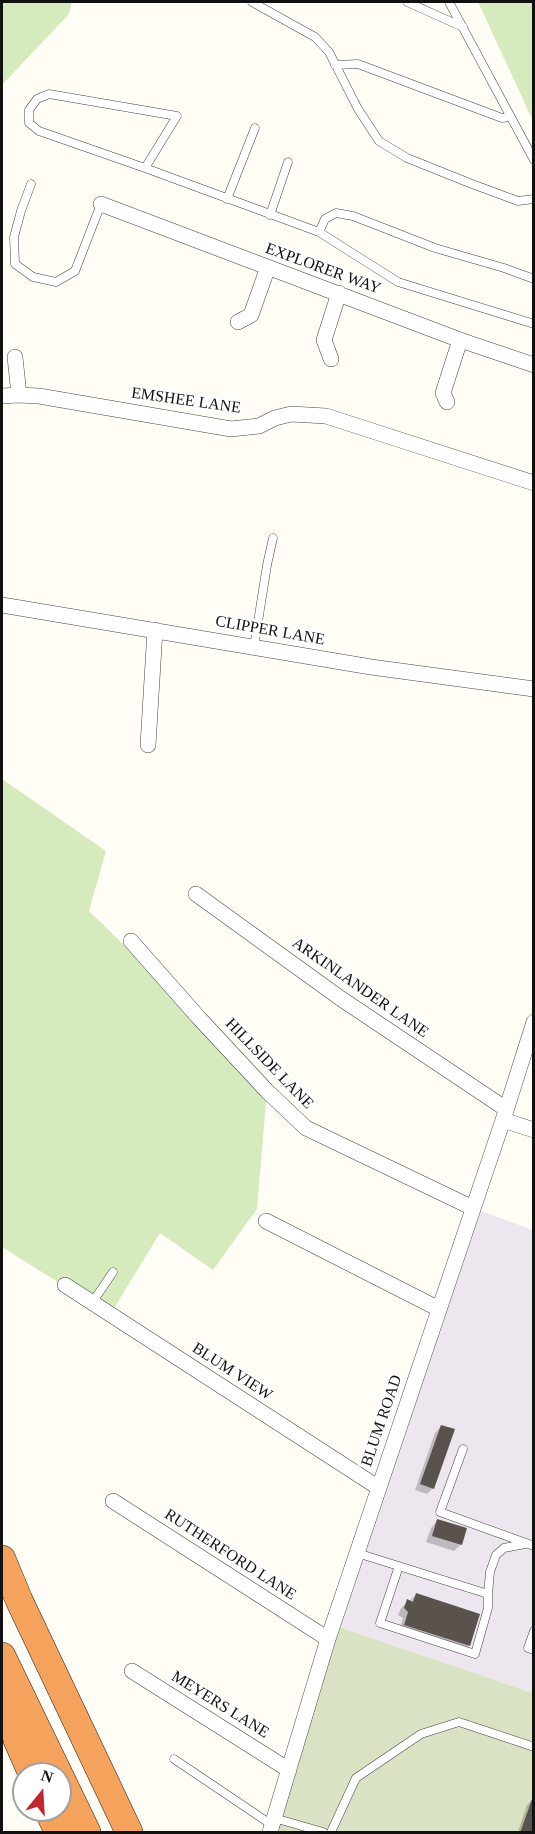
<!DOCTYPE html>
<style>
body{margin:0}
#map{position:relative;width:535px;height:1834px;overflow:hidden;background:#fffdf5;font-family:Georgia,serif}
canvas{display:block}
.frame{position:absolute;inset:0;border:3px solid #111;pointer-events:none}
.north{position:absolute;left:12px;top:1762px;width:60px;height:60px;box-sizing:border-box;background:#fff;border:2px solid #a0a0a0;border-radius:50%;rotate:18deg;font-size:16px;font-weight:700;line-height:24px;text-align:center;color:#111}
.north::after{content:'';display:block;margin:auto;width:21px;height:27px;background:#c4262e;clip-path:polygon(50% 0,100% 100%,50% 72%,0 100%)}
</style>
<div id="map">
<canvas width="535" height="1834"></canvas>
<div class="frame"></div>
<div class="north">N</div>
</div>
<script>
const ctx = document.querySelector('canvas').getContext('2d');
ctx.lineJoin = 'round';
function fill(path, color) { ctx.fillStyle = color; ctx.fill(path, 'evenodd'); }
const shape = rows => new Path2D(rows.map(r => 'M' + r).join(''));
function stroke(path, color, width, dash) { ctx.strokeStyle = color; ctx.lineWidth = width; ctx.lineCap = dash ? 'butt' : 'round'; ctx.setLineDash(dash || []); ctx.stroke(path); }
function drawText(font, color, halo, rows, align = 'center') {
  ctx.font = font + ' Georgia,serif'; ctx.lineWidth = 6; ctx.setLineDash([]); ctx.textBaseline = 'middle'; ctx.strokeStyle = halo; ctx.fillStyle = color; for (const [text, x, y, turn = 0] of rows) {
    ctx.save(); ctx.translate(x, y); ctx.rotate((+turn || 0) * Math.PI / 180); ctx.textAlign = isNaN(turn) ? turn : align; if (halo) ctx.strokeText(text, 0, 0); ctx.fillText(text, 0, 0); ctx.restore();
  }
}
fill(shape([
 [473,1208,533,1230,533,1693,333,1625]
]), '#eee6ef');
fill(shape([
 [2,2,72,2,69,14,2,85],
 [478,2,533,2,533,121],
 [2,779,106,851,89,911,199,1018,267,1091,257,1209,213,1270,160,1233,110,1315,2,1247]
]), '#d5ebbd');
fill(shape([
 [333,1625,533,1693,533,1832,270,1832]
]), '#d9e3c4');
fill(shape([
 [441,1426,433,1488,427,1494,415,1490,435,1433],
 [437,1521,461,1544,454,1551,426,1542,431,1528],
 [416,1595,469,1645,463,1652,399,1631,403,1618,398,1615,401,1608],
 [532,1800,534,1832,518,1832,527,1805]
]), '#0003');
fill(shape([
 [441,1425,455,1429,434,1489,420,1484],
 [437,1519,467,1528,462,1545,432,1536],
 [416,1593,480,1614,470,1646,404,1625,408,1612,404,1608,407,1599,413,1602],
 [532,1799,534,1799,534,1833,520,1833]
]), '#5a524d');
const service = shape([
 [252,2,315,37,329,52,358,109,379,141,407,158,472,184,518,201,534,199],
 [407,2,463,27],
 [449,2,534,160],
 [335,65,358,64,502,118,510,117],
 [145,168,177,116,49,94,37,99,29,110,29,123,39,131,145,168,319,232,398,282,534,324],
 [31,184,21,211,14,237,15,264,33,277,56,282,75,271,101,204],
 [227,199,255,128],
 [270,215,288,162],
 [319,232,325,219,336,213,353,216,435,248,504,268,534,279],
 [254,647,267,565,273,538],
 [92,1303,113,1272],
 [463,1449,440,1512,534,1546],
 [357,1553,440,1579,488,1594,488,1608,475,1654,380,1623,399,1566],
 [488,1594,490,1572,496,1555,504,1548,525,1544],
 [534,1631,528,1648,534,1650],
 [174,1759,272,1825],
 [274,1818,323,1832],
 [331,1832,356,1778,421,1734,459,1722,534,1747]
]);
const minor = shape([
 [101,204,460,340,534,365],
 [238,322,251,315,268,267],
 [15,357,19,395],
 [331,359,324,340,339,293],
 [2,396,19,395,39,396,231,429,259,426,275,418,291,414,326,416,534,483],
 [447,402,443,393,460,340],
 [2,605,371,667,534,689],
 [148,745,155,630],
 [196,894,340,998,506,1109],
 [131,941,199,1018,267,1091,306,1128,473,1208],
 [503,1120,534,1130],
 [266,1221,439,1309],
 [65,1285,379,1488],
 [113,1501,328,1639],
 [132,1671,289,1770],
 [270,1832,328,1639,503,1120,534,1022]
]);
const motorway = shape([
 [2,1559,19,1600,129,1832],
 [2,1656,59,1774],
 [6,1688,17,1740,32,1774],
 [60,1776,87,1832],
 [48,1810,58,1832]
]);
stroke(service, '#444', 9);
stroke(minor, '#444', 16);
stroke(motorway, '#222', 28);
stroke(service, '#fff', 8);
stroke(minor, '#fff', 15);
stroke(motorway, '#f5a25d', 27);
drawText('16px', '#111', '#fff', [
 ["EXPLORER WAY",323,269,20],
 ["EMSHEE LANE",186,401,8],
 ["CLIPPER LANE",270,631,10],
 ["ARKINLANDER LANE",360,988,35],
 ["HILLSIDE LANE",269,1064,46],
 ["BLUM VIEW",232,1372,33],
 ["BLUM ROAD",382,1421,-71],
 ["RUTHERFORD LANE",230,1555,33],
 ["MEYERS LANE",220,1705,32]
]);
</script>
